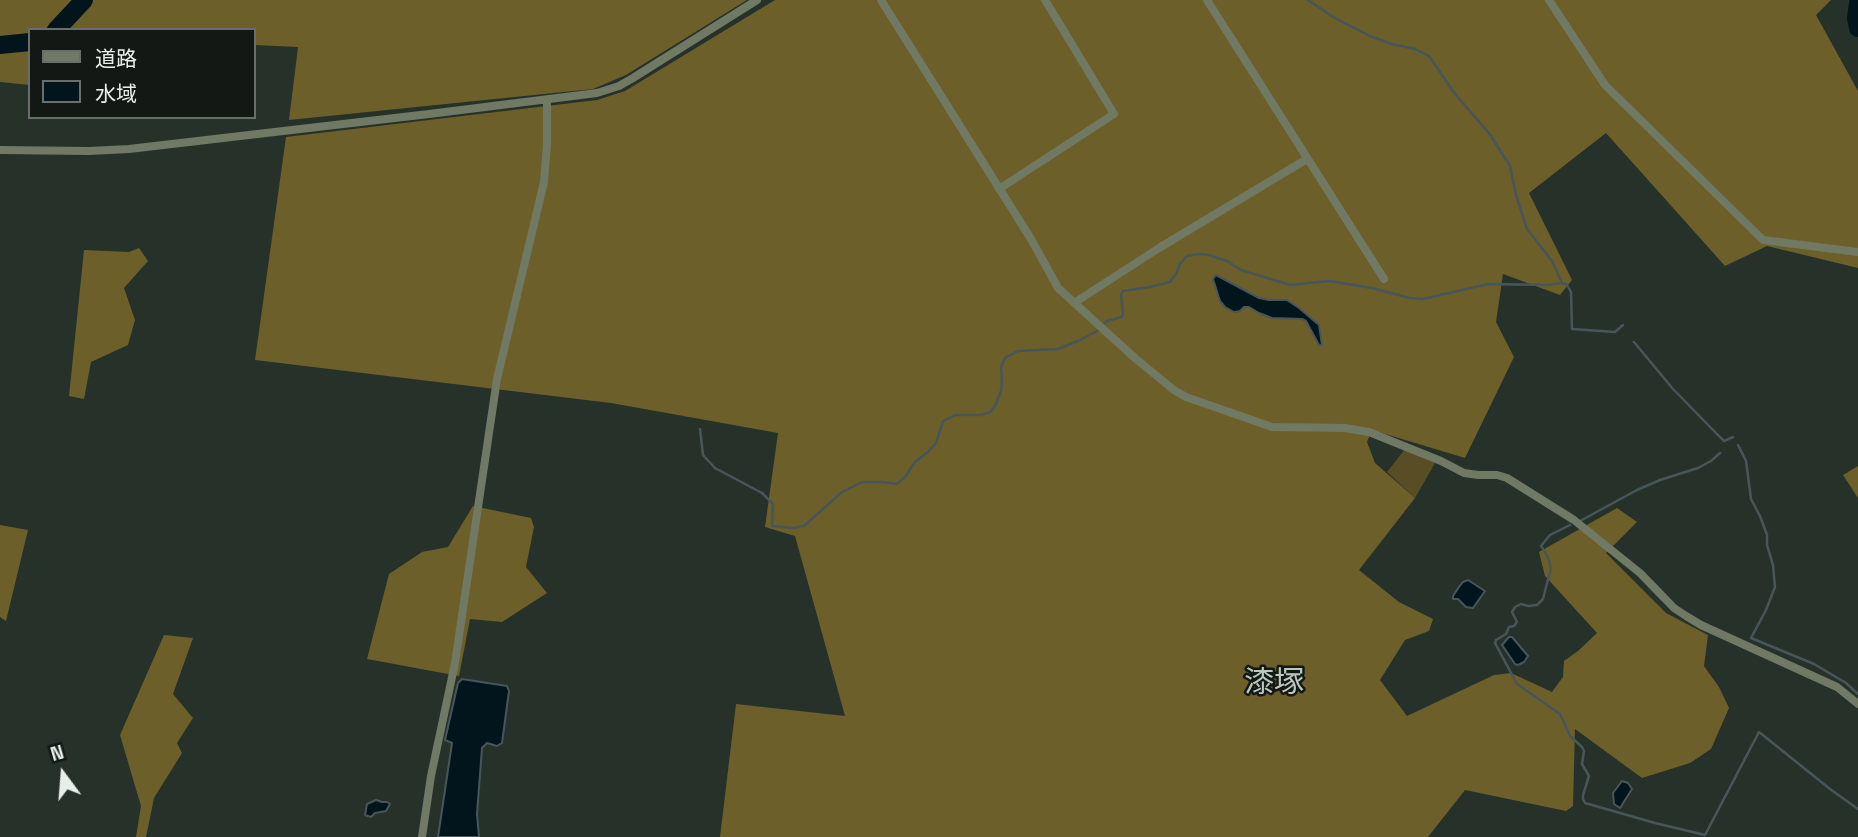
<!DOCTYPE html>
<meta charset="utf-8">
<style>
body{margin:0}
#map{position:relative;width:1858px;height:837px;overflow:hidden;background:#26312a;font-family:"Space Grotesk","Noto Sans JP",sans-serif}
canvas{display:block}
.legend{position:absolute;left:28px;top:28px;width:228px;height:91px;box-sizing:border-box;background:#131815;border:2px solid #686e6b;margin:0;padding:9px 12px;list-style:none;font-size:21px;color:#e8efeb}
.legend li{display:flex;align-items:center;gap:14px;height:35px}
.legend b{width:35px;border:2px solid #686e6b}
.north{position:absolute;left:28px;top:739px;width:70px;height:70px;-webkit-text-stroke:5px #131815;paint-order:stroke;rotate:344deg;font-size:19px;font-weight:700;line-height:28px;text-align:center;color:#e8efeb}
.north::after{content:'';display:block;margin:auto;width:24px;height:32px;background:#e8efeb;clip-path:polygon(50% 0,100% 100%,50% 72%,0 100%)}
</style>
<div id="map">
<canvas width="1858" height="837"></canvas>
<ul class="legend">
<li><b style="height:9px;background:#707964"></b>道路</li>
<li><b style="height:19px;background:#02151c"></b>水域</li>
</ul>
<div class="north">N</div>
</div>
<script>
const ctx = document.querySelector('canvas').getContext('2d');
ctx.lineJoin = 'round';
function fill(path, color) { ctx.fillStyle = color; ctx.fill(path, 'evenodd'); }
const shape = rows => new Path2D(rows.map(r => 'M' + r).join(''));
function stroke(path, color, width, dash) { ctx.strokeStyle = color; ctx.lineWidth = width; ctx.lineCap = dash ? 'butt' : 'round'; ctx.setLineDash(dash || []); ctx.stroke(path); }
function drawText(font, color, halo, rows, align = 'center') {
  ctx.font = font + ' "Space Grotesk","Noto Sans JP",sans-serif'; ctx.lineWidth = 5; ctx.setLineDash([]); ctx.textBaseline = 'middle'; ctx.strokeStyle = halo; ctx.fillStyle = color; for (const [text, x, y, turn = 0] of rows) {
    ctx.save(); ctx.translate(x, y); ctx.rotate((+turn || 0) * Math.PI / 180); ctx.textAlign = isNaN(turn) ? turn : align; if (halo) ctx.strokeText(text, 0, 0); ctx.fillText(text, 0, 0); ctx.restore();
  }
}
fill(shape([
 [1405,449,1435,463,1415,498,1387,472]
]), '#584d25');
fill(shape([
 [0,0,747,0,626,75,593,89,289,120,298,47,254,45,254,30,30,30,30,85,0,82],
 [775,0,1831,0,1816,15,1858,91,1858,268,1767,246,1725,266,1606,133,1529,193,1572,280,1560,295,1503,274,1496,322,1514,357,1465,458,1372,430,1367,442,1375,463,1415,498,1359,570,1399,602,1433,619,1429,631,1405,640,1380,680,1407,716,1494,675,1511,673,1552,692,1563,677,1564,661,1578,651,1597,633,1545,576,1539,552,1617,508,1637,522,1606,553,1666,613,1708,635,1704,666,1719,687,1729,708,1711,749,1690,763,1642,778,1575,729,1573,806,1566,811,1465,790,1428,837,720,837,736,704,845,716,795,536,765,527,778,433,611,403,255,360,286,137,597,100,625,91],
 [139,248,148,261,124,288,135,320,128,345,91,362,84,399,69,396,84,250,129,252],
 [1858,466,1858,498,1843,475],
 [473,506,531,518,534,527,526,567,547,593,502,622,470,619,459,676,367,659,389,574,422,552,448,547],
 [0,525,28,530,6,621,0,617],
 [164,635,193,638,173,694,193,718,177,743,182,753,154,798,146,837,136,837,141,806,120,735]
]), '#6d5f29');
const water = shape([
 [1216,275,1259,298,1269,300,1287,300,1299,308,1319,325,1322,345,1319,345,1306,321,1302,319,1272,318,1259,313,1249,307,1244,307,1240,311,1234,312,1225,307,1220,301,1213,279,1216,275],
 [1468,580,1485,591,1473,608,1466,607,1458,599,1453,599,1453,596,1459,587,1463,582,1468,580],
 [1509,637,1512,637,1528,656,1524,662,1518,665,1515,664,1502,645,1509,637],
 [462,679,507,686,509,691,502,743,497,746,487,743,482,748,477,814,479,837,438,837,452,743,445,740,458,683,462,679],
 [1622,781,1628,783,1632,789,1620,808,1614,804,1613,793,1622,781],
 [376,800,382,802,387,802,390,804,386,811,375,813,371,817,365,815,367,804,376,800]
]);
fill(water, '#02151c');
stroke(water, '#47565a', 2);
stroke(shape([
 [1308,0,1333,17,1370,36,1392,44,1415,49,1429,56,1455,94,1489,133,1510,166,1516,195,1527,229,1552,261,1562,283],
 [1634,342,1673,389,1717,434,1724,441,1733,437],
 [700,429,703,455,715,468,762,493,773,504,772,526,793,528,804,526,842,492,862,482,882,482,897,484,905,477,915,462,928,452,936,443,943,421,955,415,981,415,990,412,995,406,1001,391,1002,381,1001,367,1005,358,1018,351,1058,349,1078,341,1097,331,1107,321,1122,317,1123,313,1121,295,1123,291,1150,287,1170,282,1176,274,1180,264,1187,256,1199,254,1209,255,1227,261,1241,270,1290,285,1329,281,1372,288,1410,298,1423,299,1488,284,1548,285,1562,283,1567,285,1571,292,1572,329,1615,332,1623,325],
 [1738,445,1746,461,1751,499,1760,516,1767,535,1767,545,1773,565,1775,587,1766,610,1751,638,1814,664,1846,683,1858,694],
 [1580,521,1637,490,1660,480,1698,468,1711,461,1720,453],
 [1570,525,1550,535,1541,546,1548,557,1551,568,1543,599,1537,605,1528,606,1521,604,1515,607,1512,612,1517,622,1514,626,1509,627,1506,634,1496,640,1495,643,1517,684,1560,714,1570,736,1582,747,1584,751,1582,764,1589,776,1583,795,1583,799,1585,803,1655,823,1705,835,1759,732,1830,789,1858,809]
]), '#47565a', 2.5);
stroke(shape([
 [1858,3,1856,18,1858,28],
 [56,30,84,0],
 [0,45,30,42]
]), '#02151c', 18);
stroke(shape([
 [881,0,1031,239,1058,288,1136,359,1174,390,1186,397,1272,427,1345,428,1369,432,1441,461,1464,473,1478,475,1497,475,1507,478,1574,520,1640,573,1674,608,1686,616,1701,625,1837,687,1858,704],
 [1207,0,1384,279],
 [1549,0,1605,85,1763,240,1858,252],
 [0,150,89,151,129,149,429,114,597,93,619,86,633,78,757,0],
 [999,189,1114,114,1045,0],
 [1074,303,1159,248,1307,159],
 [422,837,431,776,455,663,497,379,544,182,547,144,547,100]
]), '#707964', 8);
drawText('30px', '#bac8bf', '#131815', [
 ["漆塚",1274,684]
]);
</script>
